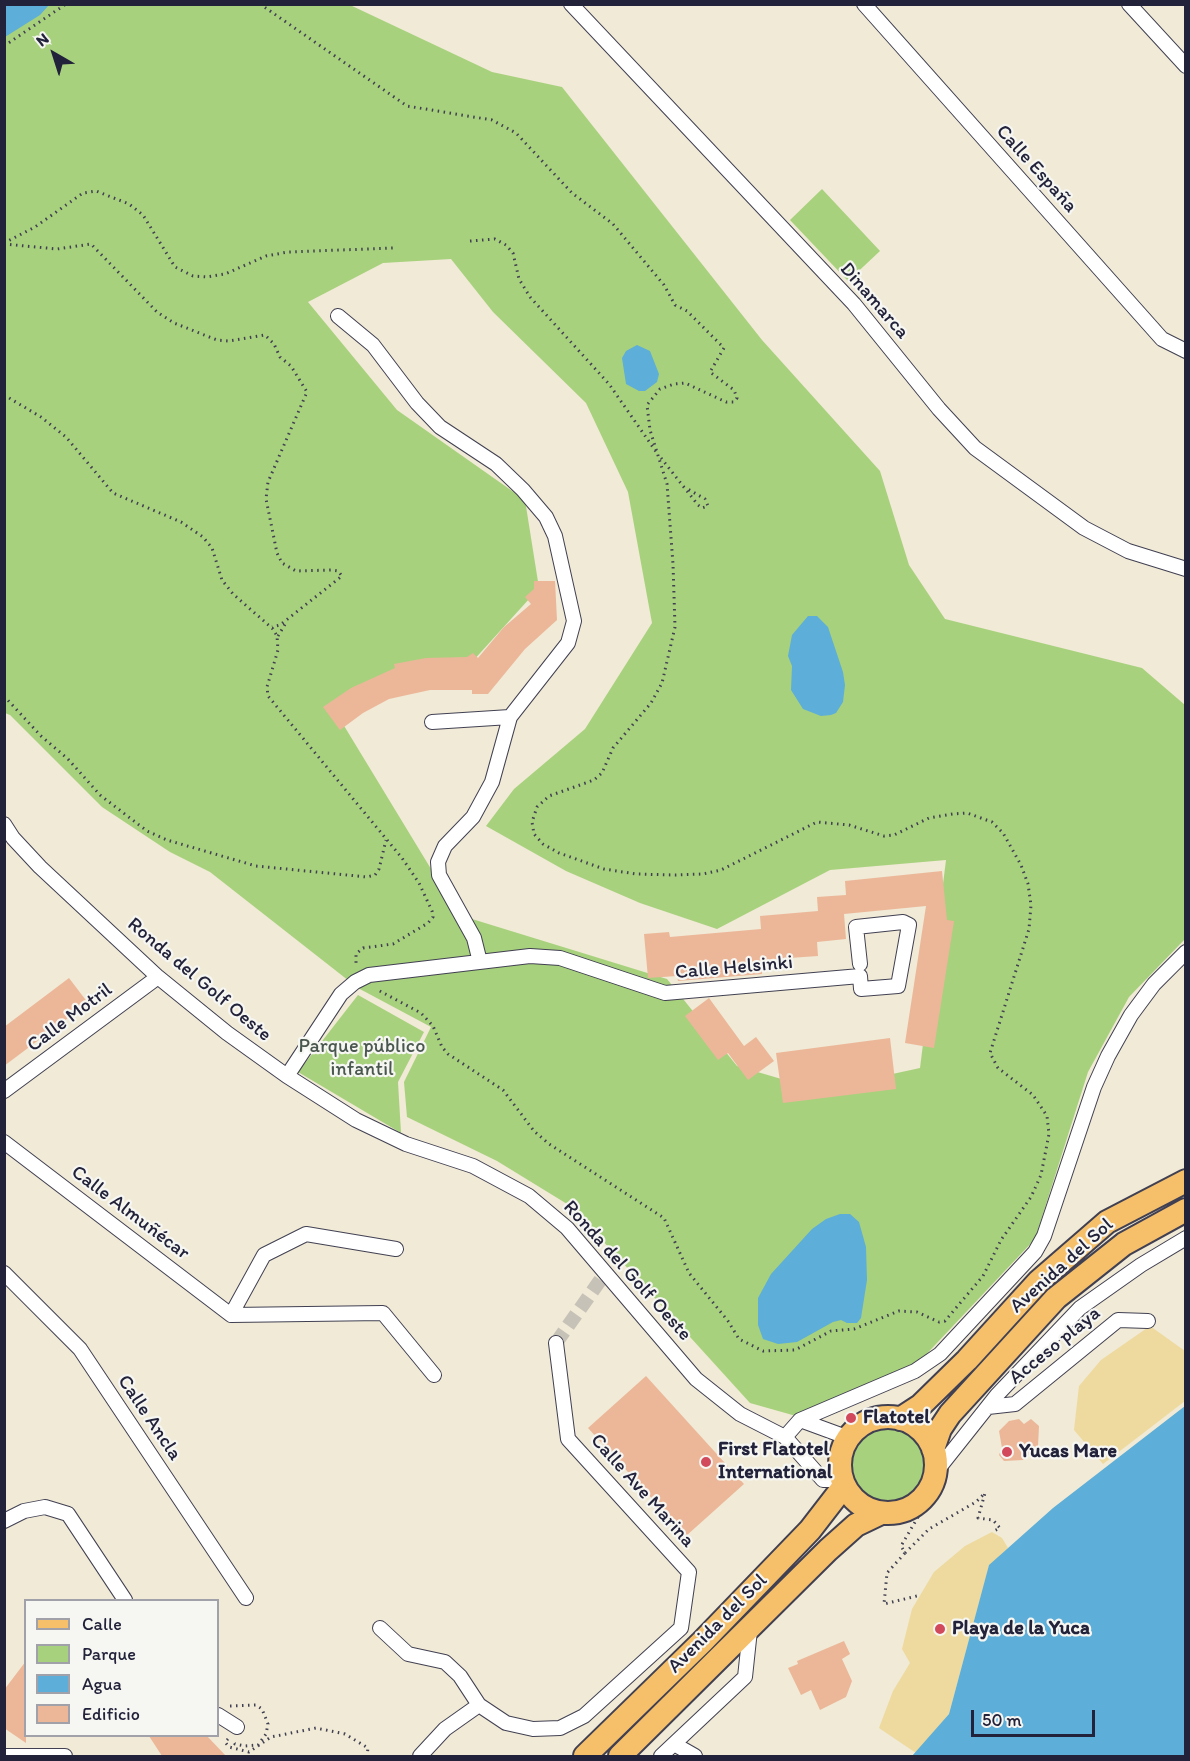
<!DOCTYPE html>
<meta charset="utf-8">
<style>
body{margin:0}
#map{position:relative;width:1190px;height:1761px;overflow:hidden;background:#f0ead6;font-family:Itim,sans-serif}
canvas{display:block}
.frame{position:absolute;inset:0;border:6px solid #22223b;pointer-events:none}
.legend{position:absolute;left:24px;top:1599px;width:195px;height:138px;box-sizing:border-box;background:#f6f6f2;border:2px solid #a1a1a9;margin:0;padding:8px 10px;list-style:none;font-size:18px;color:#22223b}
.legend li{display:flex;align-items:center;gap:12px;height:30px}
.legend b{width:30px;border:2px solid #a1a1a9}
.north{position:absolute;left:24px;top:24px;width:60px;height:60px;-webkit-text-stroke:4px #f6f6f2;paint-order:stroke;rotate:321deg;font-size:16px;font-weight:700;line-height:24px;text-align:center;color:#22223b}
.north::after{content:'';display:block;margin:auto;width:21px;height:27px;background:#22223b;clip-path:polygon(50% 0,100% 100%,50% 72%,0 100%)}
.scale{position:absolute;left:971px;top:1710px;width:124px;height:27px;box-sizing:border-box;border:3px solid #22223b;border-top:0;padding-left:8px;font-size:18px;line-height:21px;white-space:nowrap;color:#22223b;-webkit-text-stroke:4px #f6f6f2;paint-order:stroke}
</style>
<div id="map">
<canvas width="1190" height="1761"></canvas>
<div class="frame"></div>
<ul class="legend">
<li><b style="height:8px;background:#f6c06b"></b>Calle</li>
<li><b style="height:16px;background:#a8d17d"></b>Parque</li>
<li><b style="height:16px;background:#5daed8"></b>Agua</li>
<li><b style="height:16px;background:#ecb799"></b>Edificio</li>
</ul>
<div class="north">N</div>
<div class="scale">50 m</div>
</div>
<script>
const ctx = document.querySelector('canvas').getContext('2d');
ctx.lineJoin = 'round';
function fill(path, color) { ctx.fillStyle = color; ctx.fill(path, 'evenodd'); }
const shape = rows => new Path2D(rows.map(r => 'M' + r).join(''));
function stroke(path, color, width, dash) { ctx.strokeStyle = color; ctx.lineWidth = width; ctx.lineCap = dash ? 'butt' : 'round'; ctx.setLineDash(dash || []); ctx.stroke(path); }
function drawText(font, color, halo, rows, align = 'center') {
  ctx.font = font + ' Itim,sans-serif'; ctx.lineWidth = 4.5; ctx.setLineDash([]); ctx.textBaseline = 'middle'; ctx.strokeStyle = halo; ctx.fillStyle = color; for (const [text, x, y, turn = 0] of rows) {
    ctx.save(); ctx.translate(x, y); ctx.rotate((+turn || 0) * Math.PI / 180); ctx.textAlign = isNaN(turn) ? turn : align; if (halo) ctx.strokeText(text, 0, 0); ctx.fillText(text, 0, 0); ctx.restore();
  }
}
fill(shape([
 [5,5,350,5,492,72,562,87,762,340,880,471,909,565,945,619,1142,668,1185,705,1185,939,1129,997,1088,1072,1035,1239,919,1362,796,1416,750,1403,572,1207,497,1161,407,1117,404,1082,431,1027,358,988,210,872,170,852,102,807,10,715,5,713],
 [451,259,493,312,586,403,628,492,652,623,585,729,514,789,486,826,566,871,640,903,717,929,830,870,946,860,920,1068,819,1090,737,1066,667,979,459,915,332,706,472,662,539,588,525,500,397,410,308,302,383,263],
 [822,189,880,251,848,281,790,220],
 [358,995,424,1032,398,1082,401,1133,298,1072],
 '851 1464a37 37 0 1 1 74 0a37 37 0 1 1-74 0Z'
]), '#a8d17d');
fill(shape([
 [1150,1326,1185,1351,1185,1401,1103,1464,1074,1430,1079,1386,1101,1360],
 [992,1532,1002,1538,1008,1548,989,1566,949,1714,916,1753,879,1728,893,1691,910,1663,902,1649,912,1609,934,1572,965,1546]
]), '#eeda9e');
fill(shape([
 [5,4,49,4,49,5,40,15,5,37],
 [637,345,650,351,659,374,657,382,645,391,639,391,626,384,622,358,626,351],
 [808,616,817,616,828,627,843,672,845,685,843,702,836,713,831,715,821,716,803,709,791,690,792,666,788,656,792,635],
 [840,1214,850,1214,859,1222,866,1247,867,1280,861,1318,857,1323,847,1323,841,1320,833,1322,797,1342,778,1344,763,1339,758,1325,758,1298,771,1274,812,1229,826,1219],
 [1185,1406,1185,1756,912,1756,949,1714,989,1565,1053,1508]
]), '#5daed8');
fill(shape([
 [534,581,555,581,557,620,525,649,488,694,472,694,472,690,430,690,389,699,363,713,340,730,323,707,351,688,395,668,394,664,426,658,467,657,473,653,478,658,504,627,531,604,525,597,534,589],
 [942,871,947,920,954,921,934,1048,905,1043,926,906,844,914,846,939,817,942,818,956,761,960,762,974,678,981,677,976,648,978,644,934,669,932,670,937,761,929,760,916,818,911,817,897,846,895,845,881],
 [69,978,88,1003,4,1066,4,1027],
 [709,998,744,1046,756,1037,774,1061,748,1080,728,1053,718,1060,685,1016],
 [890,1038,896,1089,783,1103,776,1053],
 [646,1376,744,1484,686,1536,588,1428],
 [1019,1419,1024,1424,1031,1419,1039,1426,1038,1446,1023,1460,1004,1461,999,1455,1002,1448,999,1431,1009,1421],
 [844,1641,850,1654,842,1659,852,1681,846,1697,820,1710,811,1690,801,1695,788,1668,798,1664,797,1661],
 [26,1661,26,1743,4,1728,4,1690],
 [149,1736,207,1736,226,1756,162,1756]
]), '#ecb799');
stroke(shape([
 [556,1343,606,1272]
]), '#c7c2b7', 14, [14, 7]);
const street = shape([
 [571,4,854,304,939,409,975,448,1084,528,1128,551,1186,569],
 [864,4,1162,339,1186,351],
 [1129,4,1186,66],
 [338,316,373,345,417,403,440,427,496,464,523,490,546,517,555,536,574,621,568,643,510,717,492,782,473,817,445,846,438,862,439,875,474,938,480,962],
 [432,722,510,717],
 [4,824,13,838,40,867,158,977,227,1033,287,1076,356,1120,406,1144,473,1166,529,1196,567,1228,696,1379,740,1414,785,1437,823,1480,842,1480],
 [287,1076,341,994,355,982,369,975,530,956,560,958,665,993,860,976,861,989,898,986,909,925,903,922,856,927,860,964],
 [4,1091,158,977],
 [4,1142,231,1315,383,1313,434,1375],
 [4,1273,80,1349,246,1598],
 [231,1315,264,1255,306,1234,396,1249],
 [988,1407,1015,1404,1118,1320,1148,1321],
 [800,1420,849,1438],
 [785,1437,800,1420,915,1371,940,1354,1035,1252,1044,1236,1094,1087,1108,1056,1131,1015,1154,984,1186,952],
 [935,1473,997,1395,1080,1308,1141,1265,1186,1238],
 [4,1521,24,1511,45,1507,68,1514,125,1600],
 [380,1628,408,1654,445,1662,460,1676,479,1705],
 [218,1715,237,1727],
 [674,1744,695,1756],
 [5,1756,65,1756],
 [420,1756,445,1729,479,1705,506,1723,533,1729,560,1728,584,1716,681,1628,689,1572,568,1439,556,1343],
 [661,1756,745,1677,750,1630]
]);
const primary = shape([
 '840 1465a48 48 0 1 1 96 0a48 48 0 1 1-96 0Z',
 [900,1419,920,1406,967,1360,1039,1281,1107,1222,1186,1181],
 [933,1449,940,1429,950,1414,1056,1298,1124,1244,1186,1210],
 [585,1756,702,1642,810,1530,844,1486],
 [620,1756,828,1550,856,1525,881,1513]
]);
stroke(street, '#414052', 16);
stroke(primary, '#414052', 26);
stroke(shape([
 [260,4,407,106,492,120,516,133,572,193,613,224,664,285,675,305,687,311,724,348,710,372,734,390,737,398,734,402,726,402,685,383,674,384,660,389,647,405,650,430,667,484,673,564,675,627,662,683,651,703,613,748,602,773,594,780,549,796,537,807,532,822,534,834,543,844,559,853,604,869,636,874,675,875,703,874,721,870,817,822,849,825,884,836,894,835,929,818,953,814,967,813,992,822,1003,833,1021,865,1028,884,1031,905,1029,929,990,1053,998,1068,1033,1095,1047,1116,1049,1134,1041,1175,1031,1197,1001,1240,983,1276,945,1321,939,1322,917,1312,899,1311,854,1329,831,1331,795,1350,763,1351,739,1339,728,1321,689,1273,664,1218,549,1144,534,1131,503,1090,448,1054,442,1047,433,1026,421,1013,376,989],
 [4,46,66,4],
 [470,241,495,239,506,245,513,253,519,279,530,297,609,384,657,453],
 [4,243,35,227,83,193,96,191,129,204,143,215,175,267,193,276,207,277,225,274,266,256,288,252,393,248],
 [4,244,57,249,91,244,157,312,174,323,217,340,229,341,265,335,274,344,280,357,291,366,307,392,268,482,266,499,277,553,282,563,296,571,332,570,338,571,342,576,280,625,272,627],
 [4,395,41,417,66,437,113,493,181,522,203,537,212,548,222,580,233,594,273,629,277,636,278,650,267,687,268,696,402,858,419,883,432,911,433,917,428,923,393,944,363,948,356,954,356,966],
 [661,458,698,505,702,508,708,506,705,499,686,488],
 [278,636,287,621],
 [4,696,41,736,68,759,100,795,147,831,167,840,256,866,367,877,375,875,379,869,386,840],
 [910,1508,918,1517,901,1546,905,1553,887,1573,884,1604,921,1595],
 [905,1553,929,1529,976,1502,985,1493,978,1518,993,1520,1000,1528,992,1532],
 [230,1706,256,1705,262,1709,268,1724,266,1734,258,1745,245,1746,235,1744,232,1740],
 [228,1739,225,1742,229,1747,249,1752,271,1737,316,1728,345,1734,368,1748,367,1756]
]), '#414052', 3, [1.5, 4.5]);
stroke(street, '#fff', 14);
stroke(primary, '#f6c06b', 22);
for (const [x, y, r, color] of [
 [851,1418,6,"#d1495b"],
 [1007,1452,6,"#d1495b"],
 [706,1462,6,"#d1495b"],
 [940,1629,6,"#d1495b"]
]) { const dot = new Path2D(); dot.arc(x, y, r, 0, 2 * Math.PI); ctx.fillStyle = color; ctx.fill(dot); stroke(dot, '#f6f6f2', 2); }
drawText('20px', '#22223b', '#f6f6f2', [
 ["Calle España",1036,169,48],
 ["Dinamarca",874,301,49],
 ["Calle Helsinki",734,968,-5],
 ["Ronda del Golf Oeste",199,980,40],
 ["Calle Motril",70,1018,-37],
 ["Calle Almuñécar",130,1213,37],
 ["Avenida del Sol",1062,1266,-42],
 ["Ronda del Golf Oeste",627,1271,48],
 ["Acceso playa",1055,1346,-39],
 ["Calle Ancla",149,1418,56],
 ["Calle Ave Marina",642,1491,48],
 ["Avenida del Sol",718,1624,-45]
]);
drawText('20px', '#4a574f', '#f6f6f2', [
 ["Parque público",362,1047],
 ["infantil",362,1070]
]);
drawText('bold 20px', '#22223b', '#f6f6f2', [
 ["Flatotel",863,1418],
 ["First Flatotel",718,1450],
 ["International",718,1473],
 ["Yucas Mare",1019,1452],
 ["Playa de la Yuca",952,1629]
], 'left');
</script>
